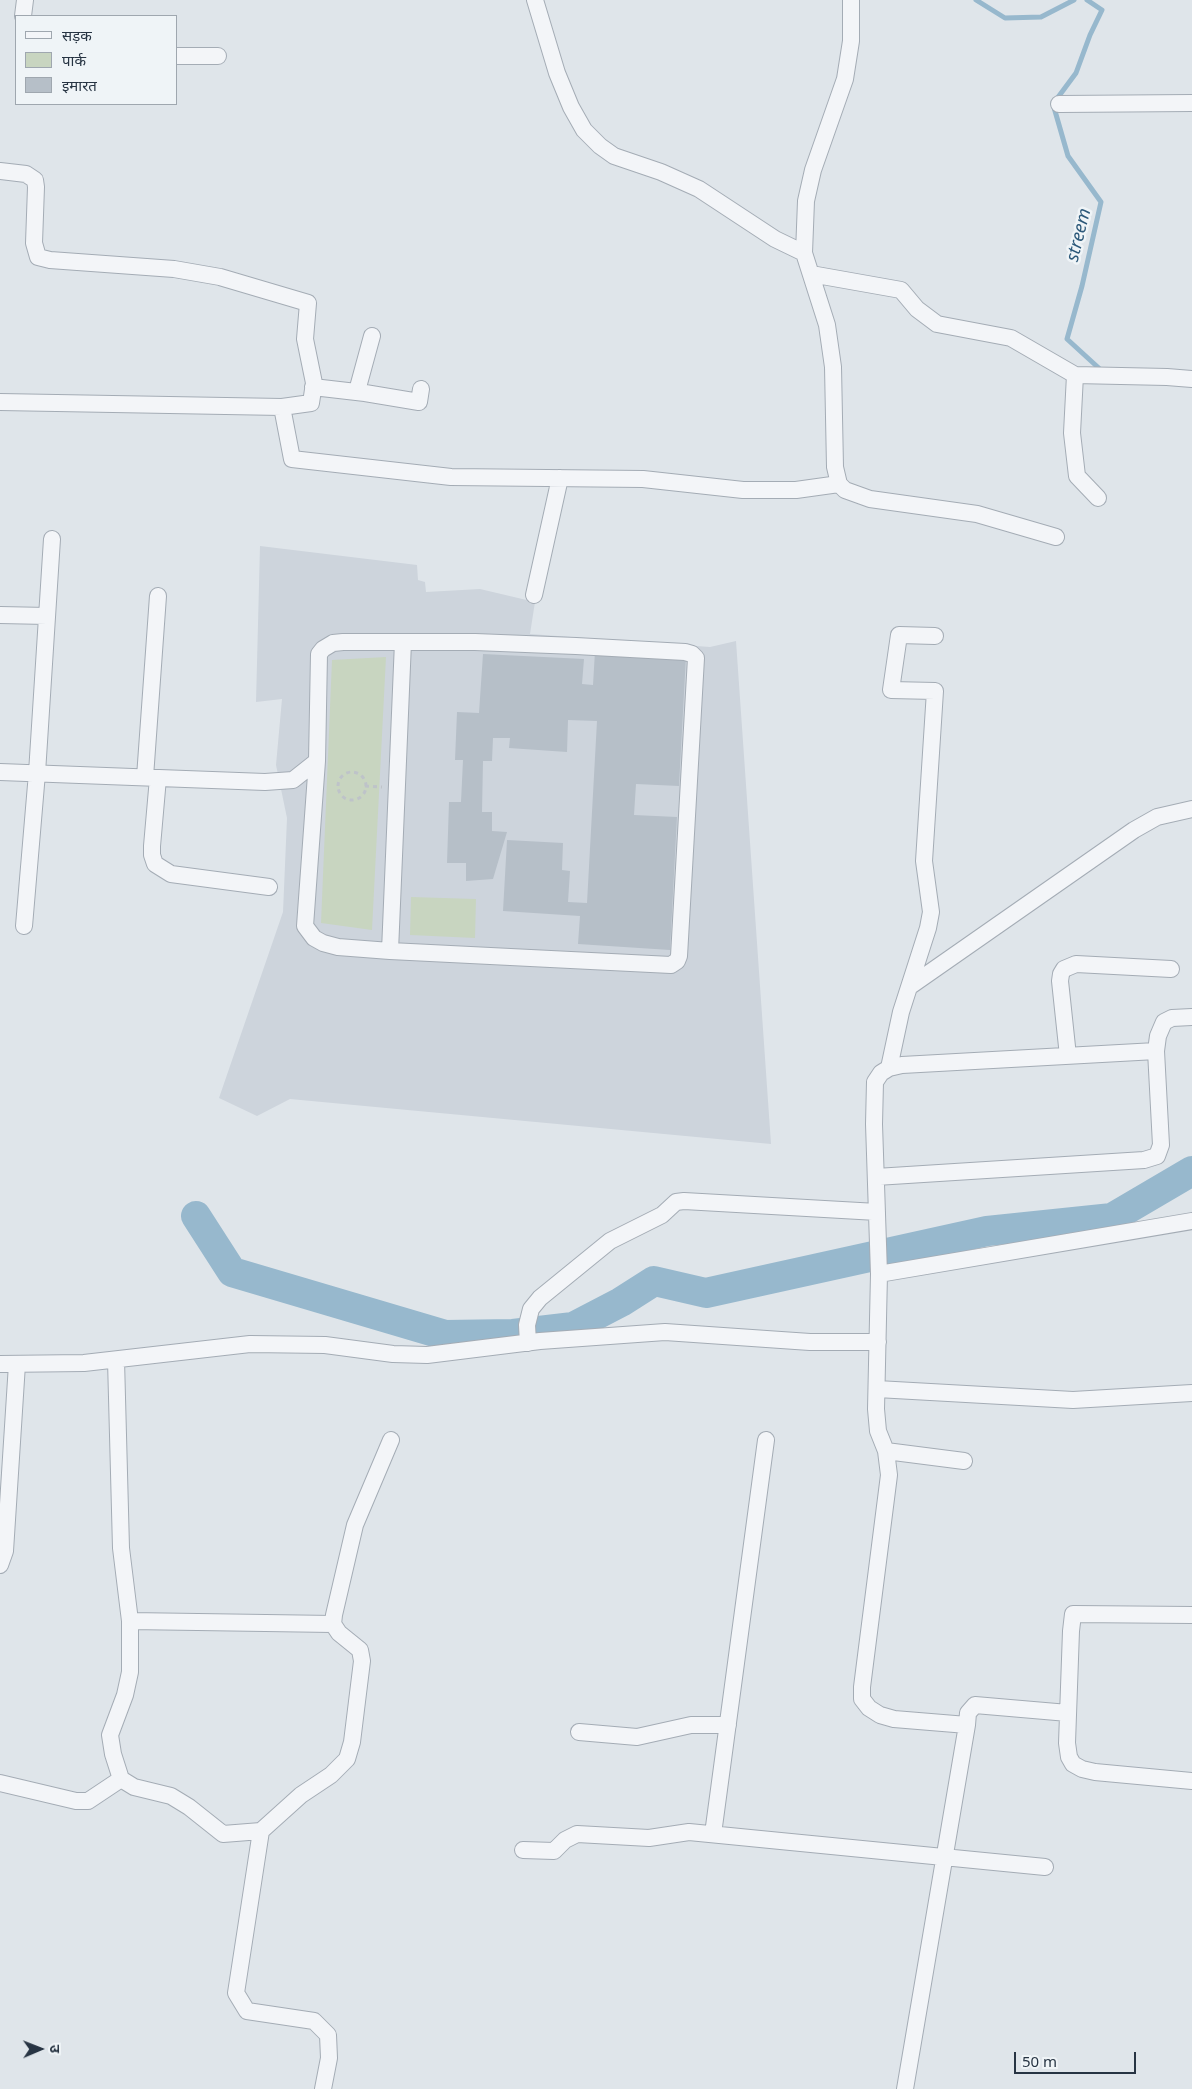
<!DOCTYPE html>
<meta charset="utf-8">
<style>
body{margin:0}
#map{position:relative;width:1192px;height:2089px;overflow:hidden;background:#dfe5ea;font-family:"Noto Sans","Noto Sans Devanagari",sans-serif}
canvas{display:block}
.legend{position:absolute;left:15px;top:15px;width:162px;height:90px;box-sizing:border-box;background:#eff4f7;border:1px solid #9fa7af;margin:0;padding:6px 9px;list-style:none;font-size:15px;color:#273443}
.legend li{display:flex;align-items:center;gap:10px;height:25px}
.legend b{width:25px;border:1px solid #9fa7af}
.north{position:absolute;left:15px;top:2024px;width:50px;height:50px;-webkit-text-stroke:4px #eff4f7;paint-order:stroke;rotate:89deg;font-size:14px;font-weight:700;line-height:20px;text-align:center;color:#273443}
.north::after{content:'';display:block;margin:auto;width:18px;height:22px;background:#273443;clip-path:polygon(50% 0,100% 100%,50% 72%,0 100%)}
.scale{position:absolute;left:1014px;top:2052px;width:122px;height:22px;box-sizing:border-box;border:2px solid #273443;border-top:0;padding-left:6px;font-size:15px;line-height:18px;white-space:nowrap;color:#273443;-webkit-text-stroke:4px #eff4f7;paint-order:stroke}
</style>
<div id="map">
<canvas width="1192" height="2089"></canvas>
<ul class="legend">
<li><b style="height:6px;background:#f3f5f8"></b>सड़क</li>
<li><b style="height:14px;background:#c8d5c0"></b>पार्क</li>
<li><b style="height:14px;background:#b6bfc8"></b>इमारत</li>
</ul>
<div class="north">उ</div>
<div class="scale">50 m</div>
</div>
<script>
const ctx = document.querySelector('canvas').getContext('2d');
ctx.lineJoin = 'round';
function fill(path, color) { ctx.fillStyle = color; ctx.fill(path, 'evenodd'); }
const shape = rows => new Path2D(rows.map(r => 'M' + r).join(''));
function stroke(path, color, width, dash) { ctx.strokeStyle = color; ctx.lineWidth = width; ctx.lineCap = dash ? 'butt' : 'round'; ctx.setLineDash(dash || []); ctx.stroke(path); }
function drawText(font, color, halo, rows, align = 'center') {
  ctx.font = font + ' "Noto Sans",sans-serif'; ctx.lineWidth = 5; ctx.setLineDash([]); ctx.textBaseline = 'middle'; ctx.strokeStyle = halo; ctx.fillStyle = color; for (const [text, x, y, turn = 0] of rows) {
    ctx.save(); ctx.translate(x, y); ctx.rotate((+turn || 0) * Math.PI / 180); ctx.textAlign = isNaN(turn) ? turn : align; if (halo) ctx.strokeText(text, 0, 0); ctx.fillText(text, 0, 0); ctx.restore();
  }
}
fill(shape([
 [260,546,417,565,418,580,425,582,426,592,480,589,535,602,530,634,710,647,736,641,771,1144,290,1099,257,1116,219,1098,283,912,287,818,276,765,282,699,256,702]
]), '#cdd4dc');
fill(shape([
 [386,657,372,930,321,923,332,660],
 [411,897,476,899,475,938,410,935]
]), '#c8d5c0');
stroke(shape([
 [976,0,1005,18,1041,17,1074,0],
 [1087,0,1102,10,1090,35,1076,73,1053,104,1068,156,1101,202,1082,286,1067,339,1102,371]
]), '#97b8cd', 5);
stroke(shape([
 [196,1216,232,1272,445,1335,513,1334,573,1327,621,1302,654,1281,706,1293,987,1231,1112,1218,1192,1171]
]), '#97b8cd', 30);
fill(shape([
 [595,651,686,656,679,786,636,784,634,815,677,817,670,950,578,944,580,916,503,911,507,840,563,843,562,870,570,871,568,902,587,903,597,721,568,720,567,752,509,748,510,738,493,738,492,761,483,761,482,812,492,812,492,831,507,832,493,879,466,881,466,863,447,863,449,802,461,802,463,760,455,760,457,712,479,713,483,654,584,659,582,684,593,685]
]), '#b6bfc8');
const minor = shape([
 [535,0,557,73,571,107,584,130,600,146,614,156,661,172,699,189,775,239,804,253,806,201,813,170,845,79,851,41,851,0],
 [23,16,25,0],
 [176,56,218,56],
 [1059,104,1192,103],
 [0,171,26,174,35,180,36,187,34,243,38,257,50,260,174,269,220,277,308,303,305,339,314,383,311,403,282,407,0,402],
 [804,253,827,325,833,367,835,467,839,484,845,490,870,499,977,514,1056,537],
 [811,274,901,290,917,309,937,324,1011,338,1075,375,1072,433,1077,476,1098,498],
 [1075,375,1167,377,1192,379],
 [313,387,365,393,419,402,421,389],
 [357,391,372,336],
 [282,407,292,459,451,477,643,479,743,490,796,490,839,484],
 [534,595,560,478],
 [0,615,47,616],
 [317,761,305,926,314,938,323,943,338,947,390,951,403,642],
 [0,772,265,782,293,780,317,761,319,654,323,649,333,643,343,642,475,642,576,646,685,652,692,654,696,658,679,956,677,961,671,965,390,951],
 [145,777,158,596],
 [158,778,152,846,152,855,155,864,171,874,269,887],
 [24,926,37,773,52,539],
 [909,987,1134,830,1157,817,1192,809],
 [1068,1056,1060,981,1061,974,1064,969,1076,964,1171,969],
 [889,1068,901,1012,928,928,931,912,924,861,935,691,891,690,899,635,935,636],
 [876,1177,1144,1160,1157,1156,1161,1145,1156,1051],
 [879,1274,1192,1221],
 [528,1343,527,1325,531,1309,540,1298,610,1241,662,1215,676,1202,684,1201,877,1212],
 [116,1360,121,1548,130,1621,130,1672,125,1695,110,1735,113,1754,121,1779,134,1787,171,1796,189,1807,223,1834,261,1831,301,1795,331,1775,347,1759,352,1742,362,1661,360,1650,339,1633,333,1624,334,1615,355,1525,391,1440],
 [0,1364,84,1363,250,1344,325,1345,393,1354,427,1355,540,1341,665,1332,810,1342,878,1342],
 [877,1389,1073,1400,1192,1393],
 [886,1451,964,1461],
 [0,1565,5,1551,17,1364],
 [1192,1615,1073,1614,1071,1631,1067,1743,1069,1757,1073,1764,1082,1769,1095,1772,1192,1781],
 [130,1621,333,1624],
 [967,1725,968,1713,975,1705,1068,1713],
 [579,1732,637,1737,691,1725,728,1725],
 [0,1783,76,1801,88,1801,121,1779],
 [261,1831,236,1993,247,2011,314,2021,328,2035,329,2058,323,2089],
 [713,1834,766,1440],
 [523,1850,554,1851,565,1840,577,1834,649,1838,689,1832,1045,1867],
 [905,2089,967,1725,894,1719,880,1715,869,1708,862,1699,862,1687,889,1475,886,1451,878,1431,876,1409,879,1274,874,1124,875,1082,881,1073,889,1068,902,1065,1156,1051,1158,1036,1164,1022,1172,1018,1192,1017]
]);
stroke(minor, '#a4acb5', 18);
stroke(shape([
 '338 786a14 14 0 1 1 28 0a14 14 0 1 1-28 0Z',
 [365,786,382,787]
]), '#bec3c9', 3, [4, 4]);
stroke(minor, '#f3f5f8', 16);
drawText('italic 18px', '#2d597a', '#eff4f7', [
 ["streem",1079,235,-76]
]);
</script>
